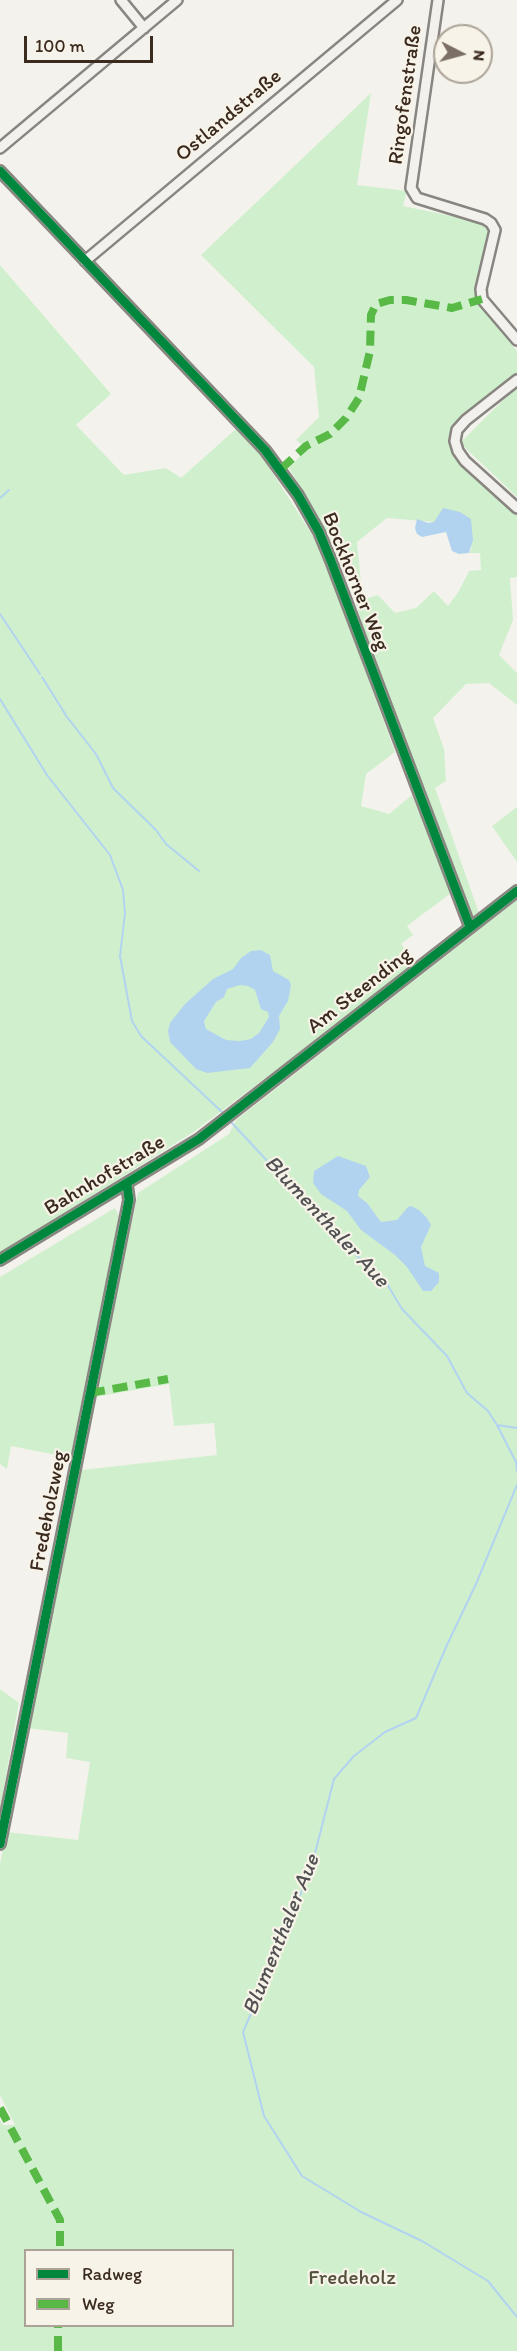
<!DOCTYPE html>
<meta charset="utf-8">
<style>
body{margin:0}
#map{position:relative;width:517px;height:2351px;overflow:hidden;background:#f4f2ec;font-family:Itim,sans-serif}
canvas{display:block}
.legend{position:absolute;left:24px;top:2249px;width:210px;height:78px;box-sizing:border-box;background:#f7f3e8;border:2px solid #aca397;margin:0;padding:8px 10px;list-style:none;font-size:18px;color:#3b2a1e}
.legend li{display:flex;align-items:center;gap:12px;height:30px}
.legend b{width:30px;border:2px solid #aca397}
.north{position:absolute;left:433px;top:24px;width:60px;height:60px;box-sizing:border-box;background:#f7f3e8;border:2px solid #aca397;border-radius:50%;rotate:96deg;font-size:16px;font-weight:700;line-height:24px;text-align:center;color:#3b2a1e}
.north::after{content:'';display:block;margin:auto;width:21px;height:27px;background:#7c7066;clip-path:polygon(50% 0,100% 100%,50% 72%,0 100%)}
.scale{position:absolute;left:24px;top:36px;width:129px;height:27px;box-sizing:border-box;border:3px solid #3b2a1e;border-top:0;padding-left:8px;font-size:18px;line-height:21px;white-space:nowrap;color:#3b2a1e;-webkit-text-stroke:4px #f7f3e8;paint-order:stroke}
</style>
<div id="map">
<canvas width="517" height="2351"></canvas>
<ul class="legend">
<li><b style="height:8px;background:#00873e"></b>Radweg</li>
<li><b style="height:8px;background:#58b947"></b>Weg</li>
</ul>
<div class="north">N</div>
<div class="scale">100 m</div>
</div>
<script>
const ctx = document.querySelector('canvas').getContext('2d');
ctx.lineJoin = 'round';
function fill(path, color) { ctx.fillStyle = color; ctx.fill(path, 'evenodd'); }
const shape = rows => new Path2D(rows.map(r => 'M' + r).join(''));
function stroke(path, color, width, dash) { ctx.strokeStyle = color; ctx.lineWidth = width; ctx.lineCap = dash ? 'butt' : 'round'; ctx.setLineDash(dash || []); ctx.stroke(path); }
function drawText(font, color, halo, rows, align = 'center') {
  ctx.font = font + ' Itim,sans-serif'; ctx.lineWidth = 4.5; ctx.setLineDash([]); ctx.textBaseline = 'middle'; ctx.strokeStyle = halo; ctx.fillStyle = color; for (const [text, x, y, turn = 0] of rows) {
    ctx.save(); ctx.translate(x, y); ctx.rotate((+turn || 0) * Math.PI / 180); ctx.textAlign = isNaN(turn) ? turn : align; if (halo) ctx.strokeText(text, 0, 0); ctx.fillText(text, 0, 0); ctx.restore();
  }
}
fill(shape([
 [371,93,357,185,407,191,403,206,485,223,491,234,476,290,477,302,517,351,517,373,513,379,467,411,454,426,450,439,451,450,462,464,517,514,517,577,510,578,513,620,499,655,517,673,517,705,489,683,466,684,433,718,444,749,446,781,435,788,479,913,476,916,471,914,384,687,355,602,378,595,395,613,416,608,434,591,448,606,459,591,469,571,481,570,480,553,469,553,472,548,434,522,387,518,357,542,361,582,348,583,332,542,289,468,307,449,296,440,319,417,314,367,201,255],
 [0,265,111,394,76,425,124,475,166,468,181,478,237,428,260,453,313,536,337,593,395,752,366,774,361,806,389,814,412,795,451,893,407,926,413,935,401,944,415,963,330,1030,192,1133,0,1253],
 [517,389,517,497,460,443,511,392],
 [517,807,517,862,492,826],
 [517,900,517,2351,0,2351,0,2120,3,2125,15,2125,0,2095,0,1864,6,1832,78,1840,90,1762,66,1758,68,1733,27,1728,81,1470,217,1455,214,1423,174,1426,169,1384,95,1397,138,1193,229,1134,236,1120],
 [26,2250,232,2250,232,2326,26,2326],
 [115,1208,120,1218,72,1458,11,1446,7,1469,0,1464,0,1277],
 [0,1689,19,1703,0,1809]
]), '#d0f0cd');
fill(shape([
 [443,508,460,512,471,519,473,540,469,553,459,554,452,551,446,532,422,537,417,534,415,528,417,519,428,523,434,522],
 [261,950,270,955,273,971,289,980,291,985,288,1001,279,1016,280,1029,273,1042,250,1068,207,1073,196,1069,170,1042,168,1031,170,1023,185,1004,213,979,233,969,241,958,251,951],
 [240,985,248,986,255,990,261,1009,268,1012,269,1017,259,1033,251,1039,240,1041,226,1040,206,1029,204,1021,216,1002,224,997,227,989],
 [338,1156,366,1166,370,1177,359,1190,358,1196,367,1203,381,1222,397,1220,408,1207,411,1206,419,1210,427,1218,431,1225,421,1247,425,1266,439,1273,439,1282,431,1291,423,1291,407,1267,395,1255,361,1230,347,1211,321,1194,313,1183,314,1171]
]), '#b2d3f0');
stroke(shape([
 [0,498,9,490],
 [0,614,40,674],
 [42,677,67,717,96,754,113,788,156,830,166,844,199,871],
 [0,699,47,775,110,855,123,890,125,913,120,956,132,1021,141,1036,222,1112],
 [231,1122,351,1251,384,1279,402,1309,447,1356,467,1393,488,1411,497,1425,516,1462,517,1471],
 [497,1425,517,1428],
 [517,1485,476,1584,446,1647,416,1718,385,1732,354,1756,334,1779,313,1861,282,1943,243,2032,264,2116,302,2176,361,2212,422,2241,488,2281,517,2317]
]), '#b2d3f0', 2);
const minor = shape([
 [121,0,144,28],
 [438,0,411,188,417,198,485,219,491,223,495,230,481,289,482,299,517,340],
 [0,148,177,0],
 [0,171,265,450,298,495,319,532,331,561,470,927],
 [85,261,397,0],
 [517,380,466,420,457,430,455,441,458,451,465,461,517,508],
 [0,1260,199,1139,517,891],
 [0,1844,129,1200,127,1185]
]);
stroke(minor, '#898580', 14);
stroke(minor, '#f2f1ed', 9);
stroke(shape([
 [281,469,306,446,330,434,346,418,359,398,370,351,371,315,376,304,390,300,406,300,452,308,482,299],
 [90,1393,168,1379],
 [0,2108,60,2220,60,2250],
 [58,2351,58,2326]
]), '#58b947', 8, [15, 8]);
stroke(shape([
 [0,171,265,450,298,495,319,532,331,561,470,927],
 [0,1260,199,1139,517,891],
 [0,1844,129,1200,127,1185]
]), '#00873e', 9);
drawText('21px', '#3b2a1e', '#f7f3e8', [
 ["Ringofenstraße",406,95,-82],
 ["Ostlandstraße",229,116,-40],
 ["Bockhorner Weg",355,582,68],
 ["Am Steending",360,991,-38],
 ["Bahnhofstraße",105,1176,-31],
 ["Fredeholzweg",49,1511,-79]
]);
drawText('21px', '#53513c', '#f7f3e8', [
 ["Fredeholz",352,2279]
]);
drawText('italic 22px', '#525153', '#f7f3e8', [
 ["Blumenthaler Aue",326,1222,47],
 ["Blumenthaler Aue",282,1935,-68]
]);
</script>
